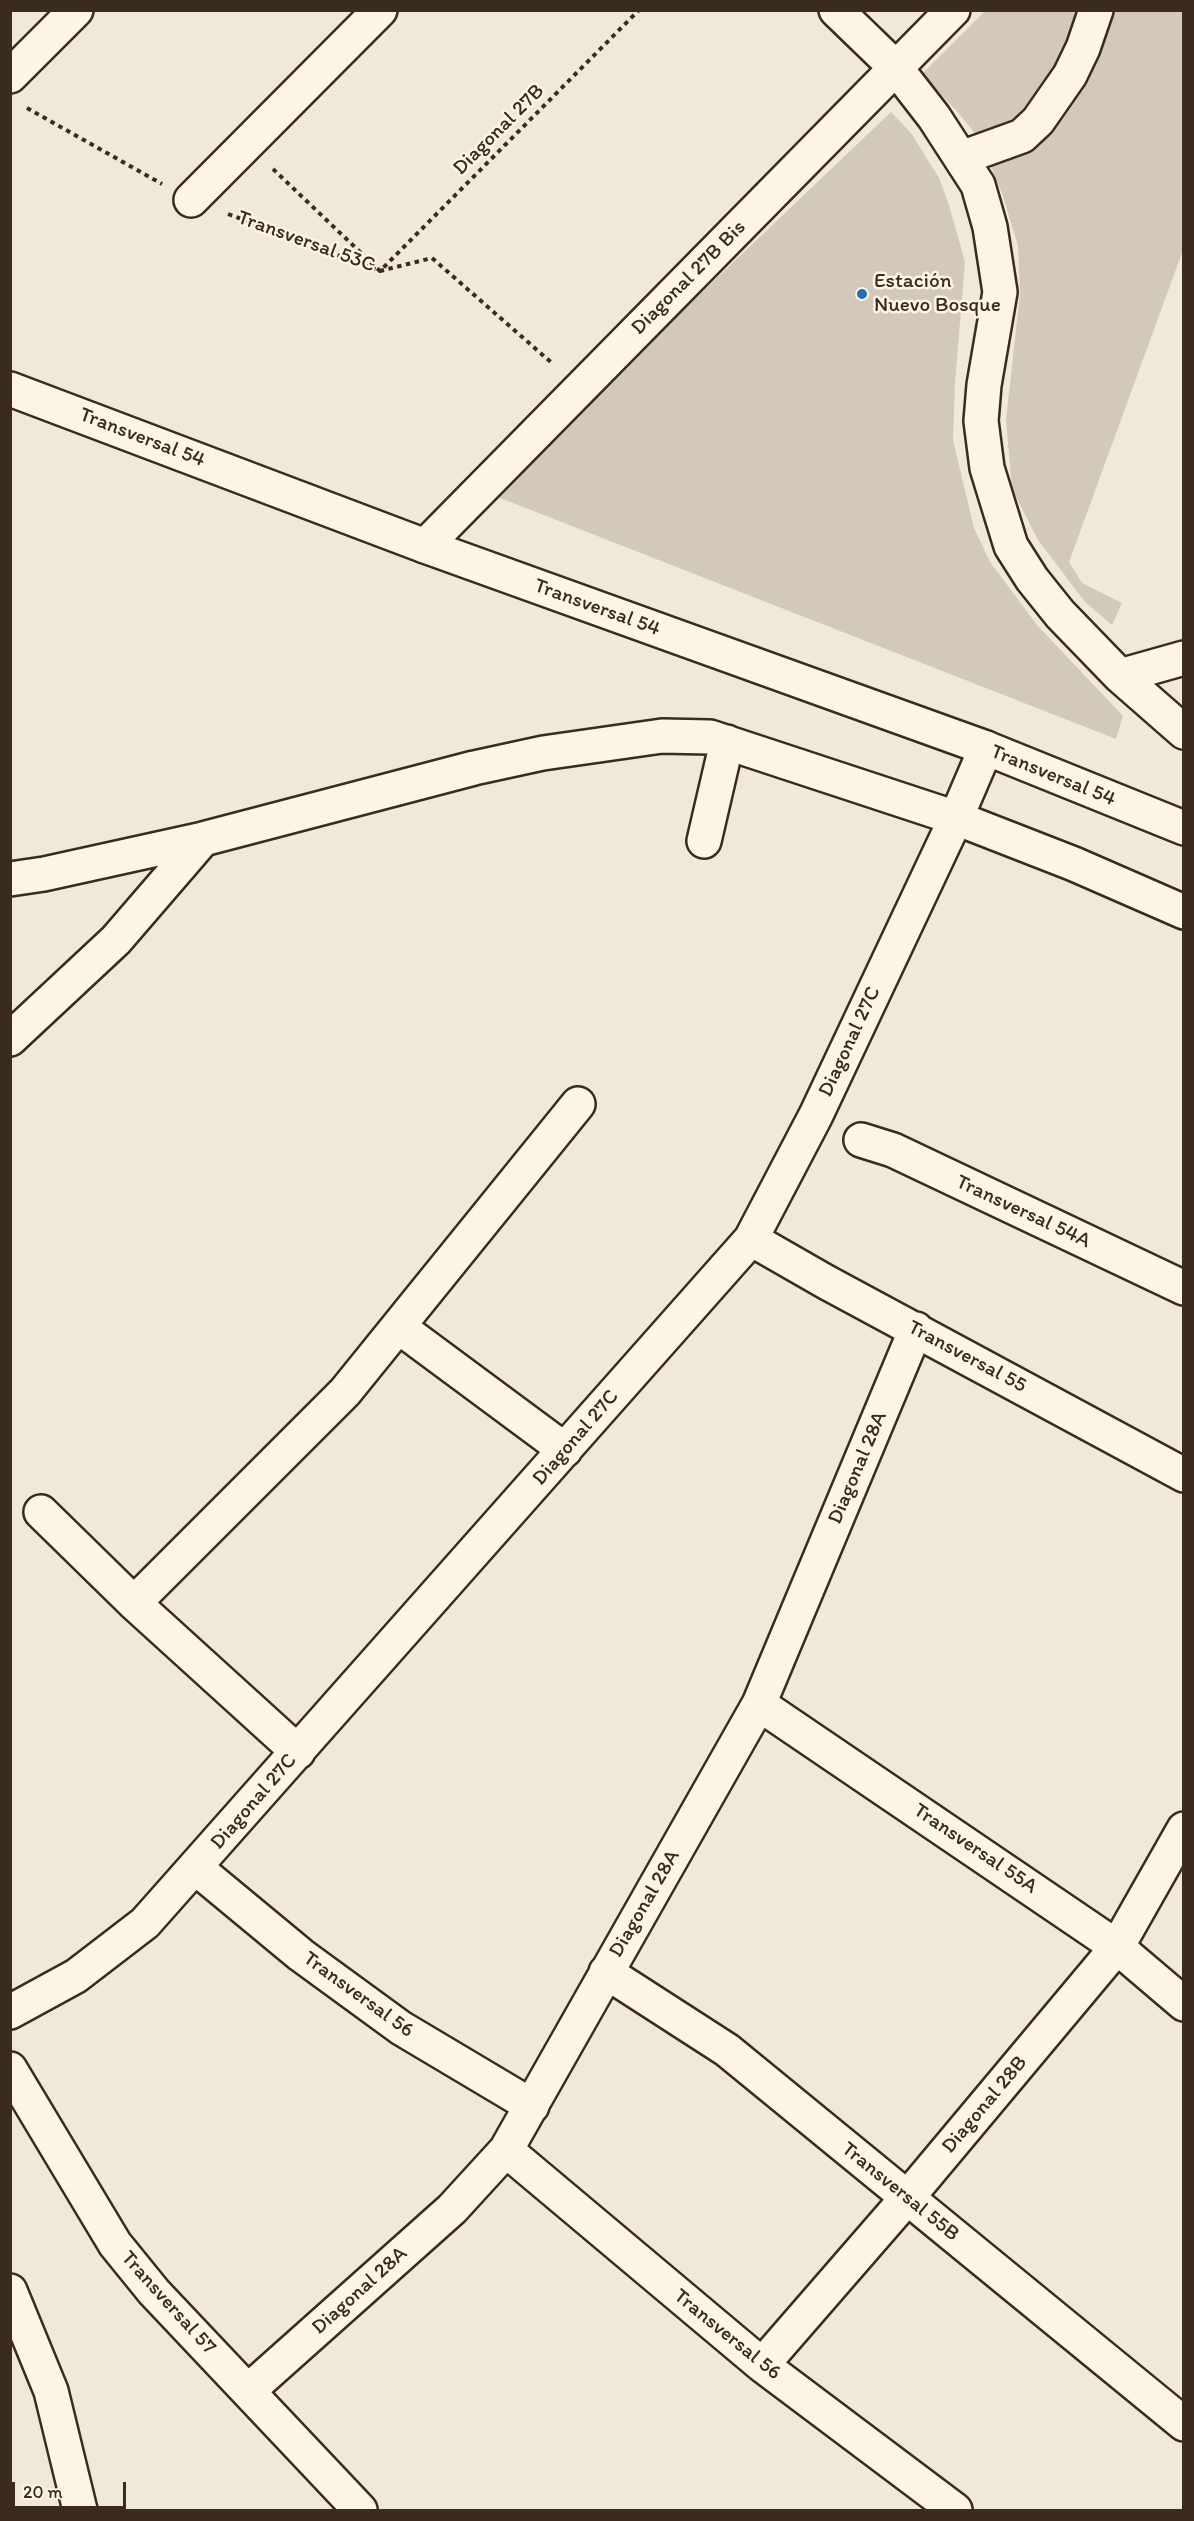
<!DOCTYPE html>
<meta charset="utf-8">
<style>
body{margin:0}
#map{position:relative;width:1194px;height:2521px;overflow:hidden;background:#f0e9d9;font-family:Itim,sans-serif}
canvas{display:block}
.frame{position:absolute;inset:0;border:12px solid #3b2a1e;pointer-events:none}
.scale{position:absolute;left:12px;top:2482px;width:114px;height:27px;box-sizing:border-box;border:3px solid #3b2a1e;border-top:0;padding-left:8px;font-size:18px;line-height:21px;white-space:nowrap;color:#3b2a1e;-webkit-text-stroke:4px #fcf5e5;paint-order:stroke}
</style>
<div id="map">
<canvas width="1194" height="2521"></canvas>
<div class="frame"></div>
<div class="scale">20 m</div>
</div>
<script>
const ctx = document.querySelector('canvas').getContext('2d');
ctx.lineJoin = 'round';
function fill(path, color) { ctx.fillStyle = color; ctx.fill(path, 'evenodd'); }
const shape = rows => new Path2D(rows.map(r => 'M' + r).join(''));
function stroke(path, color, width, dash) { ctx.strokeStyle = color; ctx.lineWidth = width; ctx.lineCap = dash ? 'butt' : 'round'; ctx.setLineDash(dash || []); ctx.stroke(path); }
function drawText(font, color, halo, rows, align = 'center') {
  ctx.font = font + ' Itim,sans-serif'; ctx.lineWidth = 5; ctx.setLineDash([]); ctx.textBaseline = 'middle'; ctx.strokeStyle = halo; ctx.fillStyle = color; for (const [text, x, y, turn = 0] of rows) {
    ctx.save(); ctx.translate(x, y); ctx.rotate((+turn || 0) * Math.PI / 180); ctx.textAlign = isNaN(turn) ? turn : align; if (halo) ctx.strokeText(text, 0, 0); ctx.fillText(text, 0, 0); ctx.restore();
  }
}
fill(shape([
 [985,11,1183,11,1183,250,1069,562,1082,583,1122,603,1112,625,1085,602,1038,540,1012,489,1006,420,1020,294,1018,246,1002,193,979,138,955,109,921,75],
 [891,112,911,133,939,178,949,205,965,262,955,383,953,440,974,528,990,562,1037,625,1123,716,1116,739,490,494]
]), '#d2c9ba');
const street = shape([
 [896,68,934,117,978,185,990,227,1000,292,984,385,981,421,987,468,1011,546,1032,579,1060,614,1120,676,1184,732],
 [10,76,76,10],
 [961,158,1022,136,1038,121,1070,75,1083,48,1096,10],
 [191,200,380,10],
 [1120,676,1184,658],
 [704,841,727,742],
 [10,879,44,874,203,839,474,768,543,753,662,736,710,737,956,818,1074,864,1184,912],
 [10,1039,116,940,203,839],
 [861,1140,893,1150,1184,1288],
 [751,1239,826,1282,1184,1475],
 [399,1327,565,1450],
 [41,1512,134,1603,298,1752],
 [134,1603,345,1392,578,1104],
 [759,1704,1117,1947,1184,2004],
 [196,1868,301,1955,401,2028,532,2106],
 [606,1972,727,2050,1184,2424],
 [10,2012,76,1976,145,1923,751,1239,816,1115,956,818,986,748],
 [10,2069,115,2244,154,2292,360,2510],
 [506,2150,762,2365,955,2510],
 [762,2365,907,2198,1117,1947,1184,1829],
 [248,2391,452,2209,506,2150,759,1704,916,1329]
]);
const secondary = shape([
 [836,10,896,68],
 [425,546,953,10]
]);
const primary = shape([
 [10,389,425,546,986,748,1184,828],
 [10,2291,51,2391,80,2510]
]);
stroke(street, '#3b2a1e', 38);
stroke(secondary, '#3b2a1e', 38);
stroke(primary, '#3b2a1e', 38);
stroke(shape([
 [27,108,162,184],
 [273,169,380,271,639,10],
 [228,214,380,271,432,258,553,364]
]), '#3b2a1e', 4, [4.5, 4.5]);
stroke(street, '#fcf5e5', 33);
stroke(secondary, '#fcf5e5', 33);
stroke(primary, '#fcf5e5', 33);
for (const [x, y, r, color] of [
 [862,294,6,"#1f6fb2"]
]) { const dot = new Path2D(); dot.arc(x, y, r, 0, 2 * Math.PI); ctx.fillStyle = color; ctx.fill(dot); stroke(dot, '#fcf5e5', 2); }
drawText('21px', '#3b2a1e', '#fcf5e5', [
 ["Diagonal 27B",499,130,-45],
 ["Transversal 53C",306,242,20],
 ["Diagonal 27B Bis",689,278,-45],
 ["Transversal 54",142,438,21],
 ["Transversal 54",597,608,20],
 ["Transversal 54",1053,776,22],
 ["Diagonal 27C",850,1042,-65],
 ["Transversal 54A",1023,1212,25],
 ["Transversal 55",967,1357,28],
 ["Diagonal 27C",576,1438,-49],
 ["Diagonal 28A",858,1468,-67],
 ["Diagonal 27C",254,1802,-49],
 ["Transversal 55A",975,1849,34],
 ["Diagonal 28A",645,1904,-60],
 ["Transversal 56",358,1995,36],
 ["Diagonal 28B",985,2105,-50],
 ["Transversal 55B",900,2192,39],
 ["Diagonal 28A",360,2291,-42],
 ["Transversal 57",168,2303,48],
 ["Transversal 56",727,2335,39]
]);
drawText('21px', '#3b2a1e', '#fcf5e5', [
 ["Estación",874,282],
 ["Nuevo Bosque",874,306]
], 'left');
</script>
